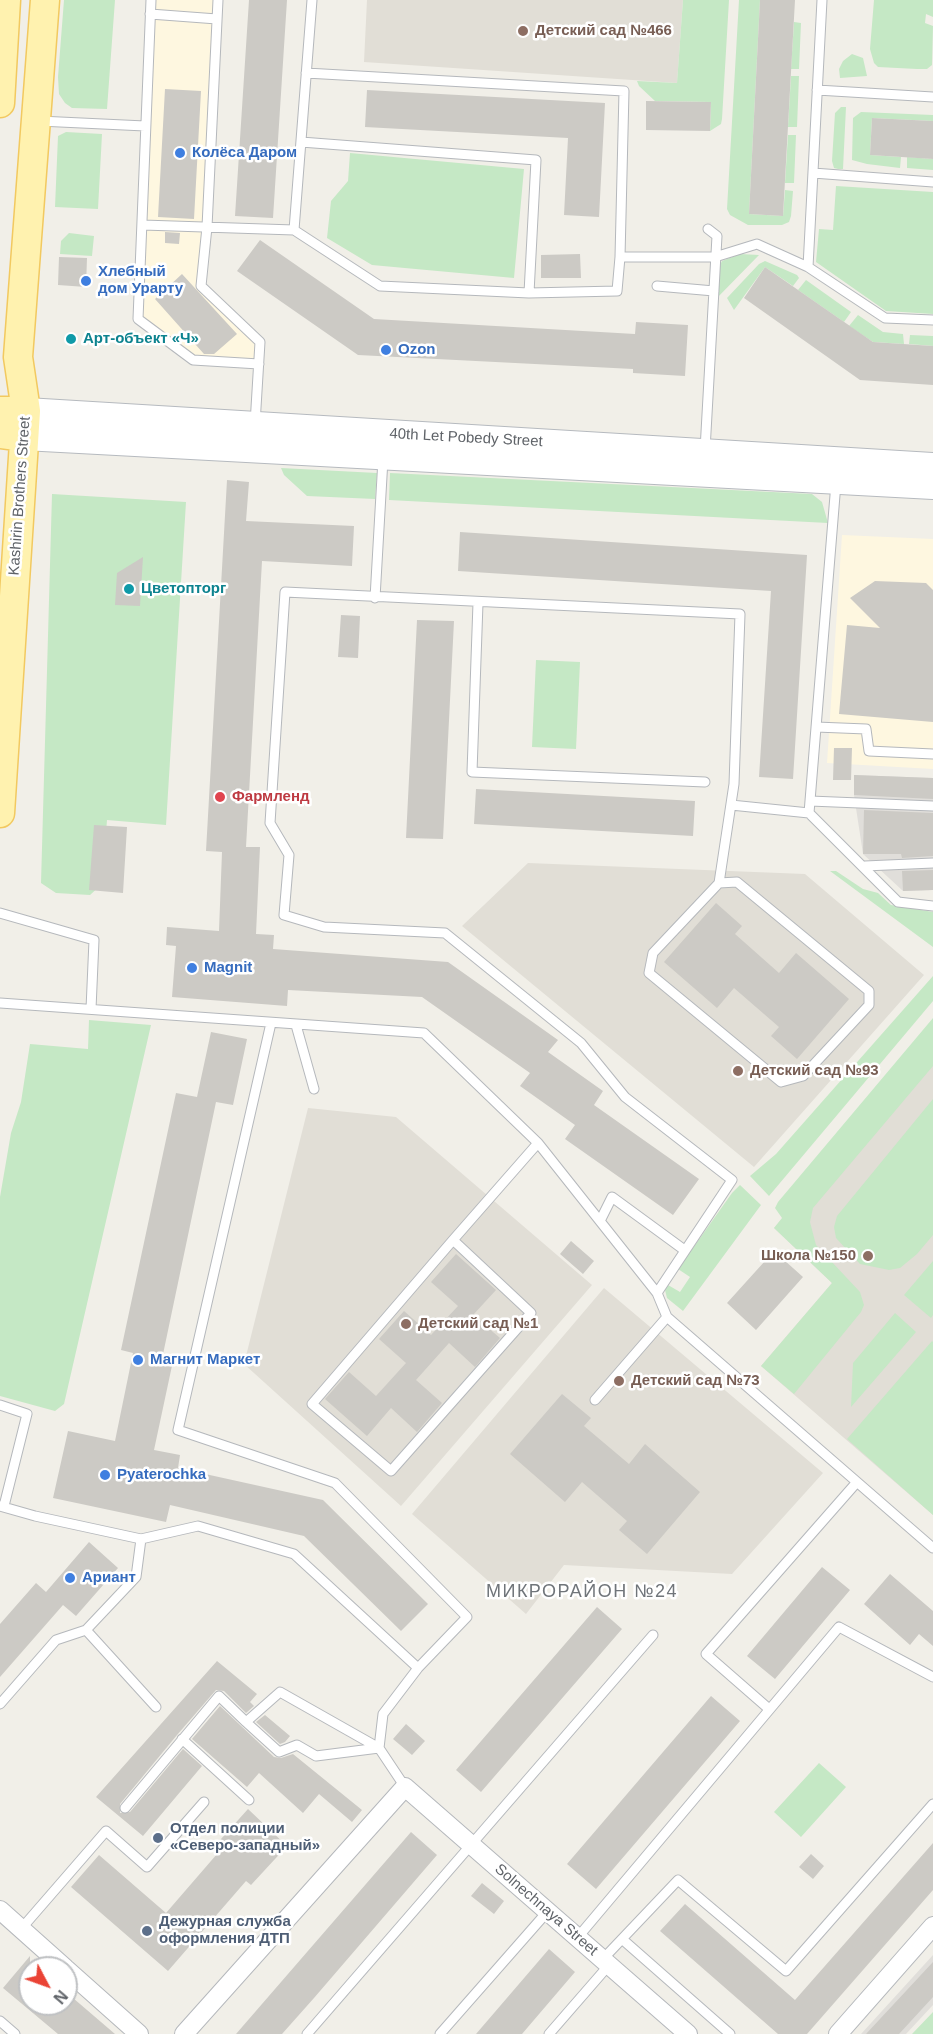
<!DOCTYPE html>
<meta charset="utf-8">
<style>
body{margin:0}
#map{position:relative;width:933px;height:2034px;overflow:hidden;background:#f1efe8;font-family:Arial,sans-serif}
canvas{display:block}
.north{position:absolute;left:18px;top:1956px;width:60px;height:60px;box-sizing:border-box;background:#fff;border:2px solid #bfc1c3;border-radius:50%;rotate:131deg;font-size:16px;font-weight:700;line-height:24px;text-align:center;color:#5f6368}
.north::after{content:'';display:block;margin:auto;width:21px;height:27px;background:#ea4335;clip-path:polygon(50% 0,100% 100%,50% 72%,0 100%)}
</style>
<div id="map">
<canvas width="933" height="2034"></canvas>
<div class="north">N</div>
</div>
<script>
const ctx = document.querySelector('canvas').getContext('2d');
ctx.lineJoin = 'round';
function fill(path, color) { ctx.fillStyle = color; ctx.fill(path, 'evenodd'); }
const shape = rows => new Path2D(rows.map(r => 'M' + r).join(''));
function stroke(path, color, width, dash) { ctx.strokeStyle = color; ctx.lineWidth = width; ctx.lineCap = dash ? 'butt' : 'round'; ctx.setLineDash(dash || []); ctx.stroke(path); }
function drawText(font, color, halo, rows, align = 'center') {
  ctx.font = font + ' Arial,sans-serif'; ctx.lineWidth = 5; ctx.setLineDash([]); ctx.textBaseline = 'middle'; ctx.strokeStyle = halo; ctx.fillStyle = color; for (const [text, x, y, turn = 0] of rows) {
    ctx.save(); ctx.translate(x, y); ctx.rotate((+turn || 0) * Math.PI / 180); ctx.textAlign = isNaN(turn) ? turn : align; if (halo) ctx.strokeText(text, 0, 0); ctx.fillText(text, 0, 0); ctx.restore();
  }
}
fill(shape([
 [151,0,218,0,201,286,260,342,259,364,193,360,138,319],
 [842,535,933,539,933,769,827,763]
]), '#fef7e0');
fill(shape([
 [854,775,933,778,933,890,903,891,863,854,854,795],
 [933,1955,933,2005,906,2034,861,2034]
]), '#e0deda');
fill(shape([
 [367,0,683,0,677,83,364,62],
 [528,863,805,874,924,975,754,1167,462,926],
 [933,1042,933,1515,761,1366,832,1283,774,1228],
 [308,1108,396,1117,592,1285,401,1506,244,1364],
 [604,1288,823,1473,732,1574,564,1565,526,1614,412,1514]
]), '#e1ded6');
fill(shape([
 [64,0,115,0,107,109,72,108,65,103,59,94,58,77],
 [683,0,729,0,722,119,721,124,710,131,711,102,655,101,639,86,637,81,677,83],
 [739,0,760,0,749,214,783,216,785,190,793,191,791,216,789,222,782,225,748,225,730,215,727,209],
 [874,0,933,0,933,17,926,14,925,23,933,26,932,65,927,69,917,69,878,67,874,63,870,49],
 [794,22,801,23,799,69,791,69],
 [852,54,863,58,867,76,840,78,839,69,843,61],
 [791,76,799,76,797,127,788,127],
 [841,107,846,107,843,169,838,169,834,168,832,161,835,113],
 [861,112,933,115,933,121,872,118,870,155,901,157,900,168,867,164,852,160,853,118],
 [66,132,102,134,98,209,55,207,58,136],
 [788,135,796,135,794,183,785,183],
 [350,153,524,169,514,278,372,265,327,238,331,201,348,181],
 [907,157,933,159,933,170,907,168],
 [836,186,933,192,933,314,886,311,816,262,819,229,833,230],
 [69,233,94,236,92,256,60,254,61,241],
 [740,254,759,255,716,299,719,267,722,261],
 [765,261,797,275,799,278,793,286,765,267,734,310,727,298,759,264],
 [806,280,851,312,844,322,798,290],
 [858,315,883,332,903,334,904,344,873,342,849,326],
 [910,335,933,336,933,346,909,344],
 [281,468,377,473,375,499,307,496,284,475],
 [390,473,812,494,822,502,828,523,389,500],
 [52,494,186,502,166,825,107,820,102,884,90,895,56,893,41,883],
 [536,660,580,662,576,749,532,747],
 [830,871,836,871,863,889,878,893,891,905,933,912,933,947],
 [933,976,933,1001,769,1196,750,1176,776,1154],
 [933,1018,933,1066,813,1208,810,1222,816,1245,860,1292,864,1305,861,1312,794,1394,761,1366,832,1283,774,1228,782,1218,775,1208,778,1202],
 [89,1020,151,1025,64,1404,55,1411,0,1396,0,1197,11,1133,21,1102,30,1044,88,1049],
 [933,1099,933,1235,917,1254,900,1268,889,1270,860,1264,836,1238,834,1227,837,1216],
 [740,1185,761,1205,683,1311,667,1298,665,1290,668,1285,680,1292,690,1277,678,1269,732,1193],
 [933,1261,933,1315,931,1318,904,1295],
 [895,1313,916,1332,851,1407,853,1363],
 [932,1341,933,1342,933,1515,847,1439],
 [819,1763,846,1787,801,1837,774,1812],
 [933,2012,933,2034,912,2034]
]), '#c5e8c5');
fill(shape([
 [249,0,287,0,273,218,235,216],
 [760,0,795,0,783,216,749,214],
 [165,89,201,91,194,219,158,217],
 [367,90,605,103,599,217,564,215,568,138,365,127],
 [646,101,711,102,710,131,646,130],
 [872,118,933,121,933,159,870,155],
 [165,232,180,233,179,244,165,243],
 [260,240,374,319,635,334,636,322,688,325,685,376,633,373,633,369,358,355,237,271],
 [580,254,581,278,541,278,541,255],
 [59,257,87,258,86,287,58,285],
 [765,267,873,342,933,346,933,385,860,380,744,298],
 [182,274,237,334,214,354,204,354,155,299],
 [227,480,249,482,246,521,354,526,352,566,262,561,246,847,260,847,256,934,274,935,273,949,448,962,558,1040,548,1052,603,1091,594,1105,699,1179,673,1215,565,1139,575,1125,520,1086,530,1073,422,997,288,990,287,1006,172,997,176,946,166,945,167,927,219,931,222,852,206,851],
 [460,532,807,555,793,779,759,777,771,591,458,571],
 [143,557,140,606,115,605,117,573],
 [875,581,926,583,933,590,933,722,839,714,847,625,880,628,850,598],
 [341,615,360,616,358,658,338,657],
 [417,620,454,621,443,839,406,838],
 [834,748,852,748,851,780,833,780],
 [854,775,933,778,933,799,854,795],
 [476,789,695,801,693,836,474,824],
 [864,810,933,813,933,856,902,858,901,854,863,854],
 [94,825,127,827,123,893,89,890],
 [933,870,933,890,903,891,902,871],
 [716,903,742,926,735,934,779,973,796,953,849,999,797,1059,771,1036,779,1027,734,988,717,1008,664,962],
 [211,1032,247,1039,233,1105,216,1102,162,1359,173,1361,154,1450,180,1455,178,1468,323,1500,428,1604,401,1631,304,1536,170,1505,166,1522,53,1498,68,1431,115,1441,133,1353,121,1350,176,1093,197,1097],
 [571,1241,594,1261,583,1274,560,1254],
 [774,1251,803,1277,756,1330,727,1303],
 [456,1254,496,1290,473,1315,500,1338,475,1367,449,1343,416,1380,442,1403,417,1432,391,1408,367,1436,325,1399,349,1372,376,1396,406,1363,379,1339,404,1311,431,1335,458,1306,431,1282],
 [562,1394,591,1418,584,1426,629,1464,645,1444,700,1492,647,1554,619,1530,627,1521,582,1482,565,1502,510,1454],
 [89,1542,118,1568,76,1616,63,1605,0,1677,0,1624,36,1583,46,1592],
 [822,1567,850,1590,775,1679,747,1656],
 [890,1574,933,1611,933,1646,919,1634,910,1645,864,1604],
 [597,1607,622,1629,481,1792,456,1770],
 [217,1661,257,1694,250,1702,254,1706,246,1713,224,1691,216,1690,177,1735,120,1804,120,1813,130,1812,183,1749,202,1766,143,1836,96,1797],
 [711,1696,740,1721,596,1889,567,1864],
 [220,1706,274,1757,281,1758,293,1754,362,1810,352,1822,319,1794,303,1813,259,1773,247,1787,192,1739],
 [265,1715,290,1736,285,1742,280,1744,256,1722],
 [406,1724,425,1741,412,1755,393,1739],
 [248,1809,287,1846,251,1885,246,1881,168,1971,71,1887,99,1855,166,1913,217,1854,212,1849],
 [411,1832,437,1855,314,1998,282,2034,236,2034],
 [933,1843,933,1890,807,2034,778,2034,660,1931,685,1904,795,2000],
 [811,1854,824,1866,813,1879,799,1867],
 [482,1883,504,1901,494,1914,471,1896],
 [549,1949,575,1972,522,2034,476,2034],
 [30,1956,30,2004,66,2004,66,1992,115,2034,58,2034,3,1988],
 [933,1962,933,1997,899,2034,866,2034]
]), '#cccac5');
const lane = shape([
 [151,0,138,319,193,360,259,364],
 [218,0,207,227,201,286,260,342,255,424],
 [312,0,294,230,380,286,529,293,617,291,620,257,715,257,757,244,808,267,885,318,933,320],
 [150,14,217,19],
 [306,73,624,91,620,257],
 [817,90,933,97],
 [39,121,145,126],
 [301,142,536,160,529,293],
 [813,173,933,182],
 [143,225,294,230],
 [808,267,822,0],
 [657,286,714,291],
 [705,450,717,236,708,229],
 [375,598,383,459],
 [478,603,472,772,705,782],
 [816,727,866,729,869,751,933,754],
 [810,801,933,806],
 [731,805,809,813,836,483],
 [809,813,898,902,933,906],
 [865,866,933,863],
 [0,913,94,940,91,1009],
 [0,1003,424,1033,538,1143,657,1293,667,1317,933,1548],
 [271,1023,178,1430,335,1483,467,1617,418,1668,383,1714,379,1748,405,1787],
 [296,1025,314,1089],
 [600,1221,612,1197,683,1249],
 [453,1240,531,1313,391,1471,312,1404,453,1240,538,1143],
 [657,1293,732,1180,625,1097,581,1043,445,933,324,927,284,915,289,855,270,823,285,592,740,614,734,784,719,883,653,953,649,973,781,1082,803,1076,869,1005,869,991,737,882,719,883],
 [595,1400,667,1317],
 [0,1405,27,1414,4,1506],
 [0,1506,35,1516,141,1539,198,1526,294,1554,418,1668],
 [86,1630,156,1707],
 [0,1704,56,1640,86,1630,136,1577,141,1539],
 [769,1709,706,1654,857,1482],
 [246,1722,279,1752,297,1745,316,1756,379,1748],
 [182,1739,249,1800],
 [125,1808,219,1696,246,1722,280,1692,379,1748],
 [21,1929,106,1831,147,1867,204,1802],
 [578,1937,839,1627,933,1677],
 [622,1939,730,2034],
 [602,1960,678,1880,786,1971,933,1804],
 [0,2021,15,2034],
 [307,2034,653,1635],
 [440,2034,548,1911],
 [549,2034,609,1965]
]);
const street = shape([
 [0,1910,65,1968],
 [66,1969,139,2034],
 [184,2034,405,1787,688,2034],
 [838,2034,933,1926]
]);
const secondary = shape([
 [26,411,933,466],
 [24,437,933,486]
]);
const primary = shape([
 [0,103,6,0],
 [0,411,26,411],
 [0,434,24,437],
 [0,813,26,411,18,357,45,0]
]);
stroke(lane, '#b5b8bc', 11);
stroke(street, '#b5b8bc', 20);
stroke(secondary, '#b6babf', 28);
stroke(primary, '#f2c960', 31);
stroke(lane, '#fff', 9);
stroke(street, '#fff', 18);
stroke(secondary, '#fff', 26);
stroke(primary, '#fff2af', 28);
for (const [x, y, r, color] of [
 [523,31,6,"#8d6e63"],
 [180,153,6,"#3f7fe0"],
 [86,281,6,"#3f7fe0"],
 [71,339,6,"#0f9aa8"],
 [386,350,6,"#3f7fe0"],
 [129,589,6,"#0f9aa8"],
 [220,797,6,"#e0444e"],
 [192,968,6,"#3f7fe0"],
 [738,1071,6,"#8d6e63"],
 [868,1256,6,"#8d6e63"],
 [406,1324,6,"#8d6e63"],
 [138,1360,6,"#3f7fe0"],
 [619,1381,6,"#8d6e63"],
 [105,1475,6,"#3f7fe0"],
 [70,1578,6,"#3f7fe0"],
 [158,1838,6,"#5c6f8a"],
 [147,1931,6,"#5c6f8a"]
]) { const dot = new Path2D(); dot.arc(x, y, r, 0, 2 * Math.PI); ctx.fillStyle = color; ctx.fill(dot); stroke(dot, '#fff', 2); }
drawText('bold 15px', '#785e54', '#fff', [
 ["Детский сад №466",535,31],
 ["Детский сад №93",750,1071],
 ["Школа №150",856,1256,"right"],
 ["Детский сад №1",418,1324],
 ["Детский сад №73",631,1381]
], 'left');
drawText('bold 15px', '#366cbe', '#fff', [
 ["Колёса Даром",192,153],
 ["Хлебный",98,272],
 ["дом Урарту",98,289],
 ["Ozon",398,350],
 ["Magnit",204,968],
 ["Магнит Маркет",150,1360],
 ["Pyaterochka",117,1475],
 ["Ариант",82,1578]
], 'left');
drawText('bold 15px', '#0d838f', '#fff', [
 ["Арт-объект «Ч»",83,339],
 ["Цветопторг",141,589]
], 'left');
drawText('15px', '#5f6368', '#fff', [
 ["40th Let Pobedy Street",466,438,3],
 ["Kashirin Brothers Street",20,496,-86],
 ["Solnechnaya Street",546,1910,41]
]);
drawText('bold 15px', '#be3a42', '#fff', [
 ["Фармленд",232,797]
], 'left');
drawText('bold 15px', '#4e5e75', '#fff', [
 ["Отдел полиции",170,1829],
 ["«Северо-западный»",170,1846],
 ["Дежурная служба",159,1922],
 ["оформления ДТП",159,1939]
], 'left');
ctx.letterSpacing = '1.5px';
drawText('18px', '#70757a', '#fff', [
 ["МИКРОРАЙОН №24",582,1592]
]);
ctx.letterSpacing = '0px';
</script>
